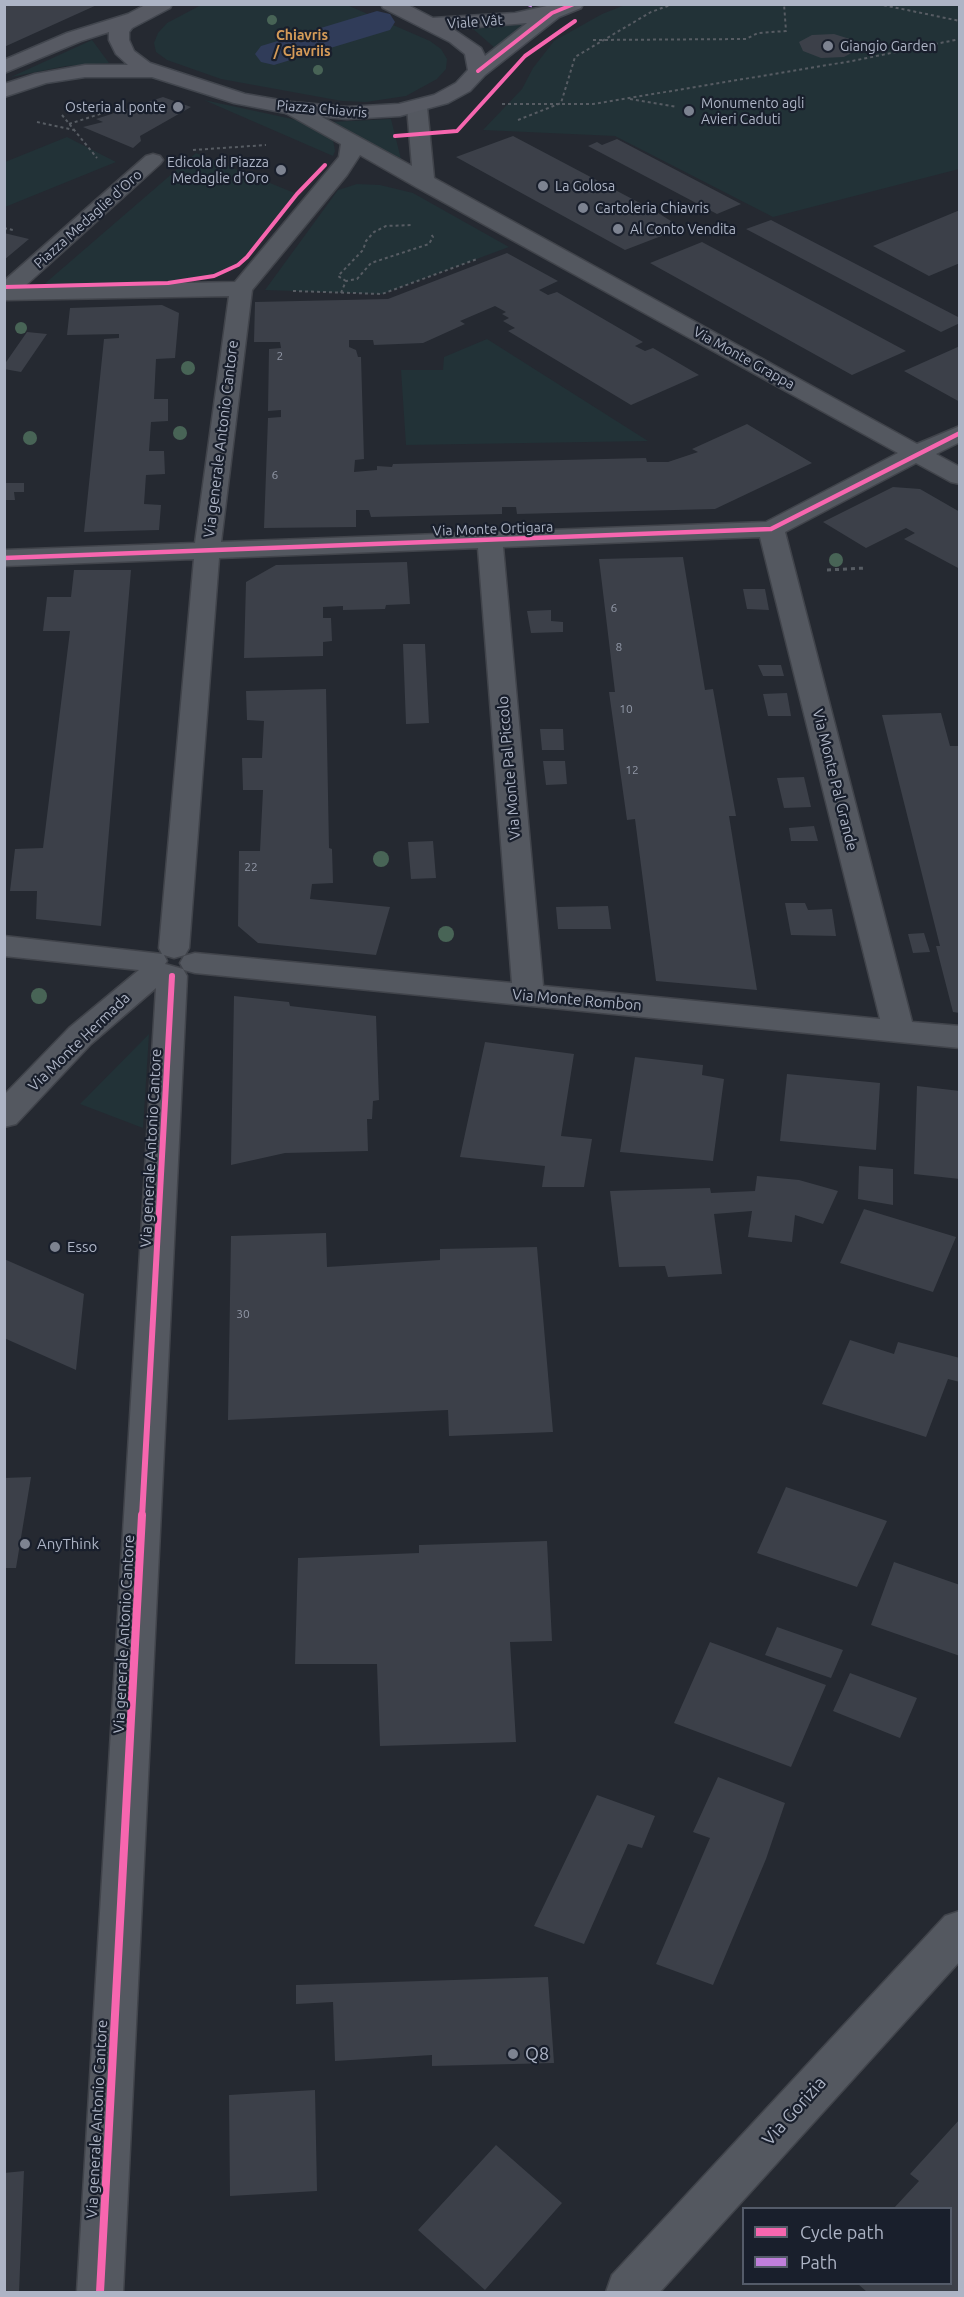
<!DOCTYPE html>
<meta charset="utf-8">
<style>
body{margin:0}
#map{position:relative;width:964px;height:2297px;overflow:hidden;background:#252931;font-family:Ubuntu,sans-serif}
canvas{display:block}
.frame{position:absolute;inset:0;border:6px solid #adb4c5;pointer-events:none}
.legend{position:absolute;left:742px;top:2207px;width:210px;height:78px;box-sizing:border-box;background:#191f2c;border:2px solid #545b69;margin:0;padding:8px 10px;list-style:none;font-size:18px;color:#adb4c5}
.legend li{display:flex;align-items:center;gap:12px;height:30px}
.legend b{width:30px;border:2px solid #545b69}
</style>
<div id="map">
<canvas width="964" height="2297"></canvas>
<div class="frame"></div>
<ul class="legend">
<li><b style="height:8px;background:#f766af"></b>Cycle path</li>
<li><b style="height:8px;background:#c07fdc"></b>Path</li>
</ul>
</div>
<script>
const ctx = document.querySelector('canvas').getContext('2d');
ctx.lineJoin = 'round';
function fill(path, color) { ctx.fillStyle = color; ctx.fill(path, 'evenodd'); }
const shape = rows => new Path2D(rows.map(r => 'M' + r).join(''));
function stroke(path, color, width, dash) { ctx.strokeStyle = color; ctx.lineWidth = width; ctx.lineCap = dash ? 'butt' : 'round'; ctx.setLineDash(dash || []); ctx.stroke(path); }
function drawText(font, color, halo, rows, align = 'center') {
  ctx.font = font + ' Ubuntu,sans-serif'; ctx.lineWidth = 4.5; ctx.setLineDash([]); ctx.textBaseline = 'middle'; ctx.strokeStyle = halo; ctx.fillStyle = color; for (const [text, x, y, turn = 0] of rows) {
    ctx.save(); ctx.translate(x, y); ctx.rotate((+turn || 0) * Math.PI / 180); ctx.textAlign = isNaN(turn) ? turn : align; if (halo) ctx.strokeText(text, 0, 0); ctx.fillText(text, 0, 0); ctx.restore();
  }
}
fill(shape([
 [203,4,347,5,430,41,441,49,447,59,446,69,437,79,406,96,366,102,342,101,221,79,167,60,156,52,154,43,158,33,167,23],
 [625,5,959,5,959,169,773,217,615,136,483,130,522,89,533,68,554,41,602,14],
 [527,22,496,49,472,28],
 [92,40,109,63,66,66,11,77],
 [204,100,297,120,320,131,333,140,335,151,333,156],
 [391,119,402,163,331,122],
 [67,137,116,162,5,207,5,162],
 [196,153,297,194,238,265,214,276,186,282,42,286],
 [357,184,380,185,413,193,509,247,382,294,265,290,338,190],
 [487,339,648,441,406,445,401,370,443,370,444,357],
 [149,1034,143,1128,80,1104]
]), '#223237');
fill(shape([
 [377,11,390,14,395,22,390,30,274,65,261,62,255,54,261,46,377,11]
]), '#303c59');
fill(shape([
 [4,4,99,4,4,47],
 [834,34,853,40,857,50,844,57,821,58,803,51,799,42,812,35],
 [163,97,191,107,140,136,141,141,133,148,83,127,103,122,96,119],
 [513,136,655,211,682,228,625,250,456,157],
 [617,139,741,204,717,214,588,146,597,142,602,145],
 [960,210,960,263,929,276,873,246],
 [771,220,960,318,960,323,941,332,746,229],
 [4,233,29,239,4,260],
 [702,242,906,351,852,375,650,263],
 [507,253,558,281,539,290,548,295,557,292,643,342,635,346,645,351,653,348,699,375,631,405,508,331,515,328,503,321,509,318,502,314,506,312,495,306,460,321,465,324,423,343,374,345,373,340,349,340,349,347,356,350,358,357,361,357,364,459,355,460,354,472,377,470,377,466,392,467,393,464,646,458,647,462,668,462,698,452,692,449,747,424,812,463,715,509,517,514,516,507,502,507,502,514,371,517,369,510,356,510,356,527,264,528,268,418,281,417,281,410,268,411,269,349,281,348,280,342,254,342,255,302,388,299],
 [162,305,179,313,175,358,156,359,154,399,168,399,168,421,151,422,149,451,164,451,165,474,146,475,144,504,161,505,159,530,84,532,104,339,119,338,119,334,67,335,70,308],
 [27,332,47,334,21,372,4,369,4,365],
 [960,346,960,402,904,371],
 [4,483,24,483,24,492,14,492,15,500,4,500],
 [893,487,920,489,960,512,960,569,904,539,915,533,906,528,866,548,823,522],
 [683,557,705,690,713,689,736,816,729,816,757,990,656,981,635,819,627,820,609,692,615,692,599,559],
 [407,562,410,604,386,605,385,609,343,610,343,606,323,607,323,618,331,618,332,641,323,642,323,656,244,658,246,582,276,565],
 [74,570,131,570,101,926,36,919,37,891,10,891,15,849,43,848,70,631,43,631,47,597,71,597],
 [743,589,765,589,769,610,747,609],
 [551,610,551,621,563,622,563,632,531,633,527,611],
 [403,644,425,644,429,723,406,724],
 [758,665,781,665,784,676,763,676],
 [326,689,329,848,332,849,333,883,312,884,310,899,390,907,376,955,258,943,238,926,239,851,260,851,263,790,243,790,242,758,262,758,264,721,247,720,246,691],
 [787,693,791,716,768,716,763,694],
 [941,713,950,746,960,746,960,1013,953,1012,936,946,940,946,882,715],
 [540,729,563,729,564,750,542,750],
 [543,761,565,761,567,784,546,785],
 [804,777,811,807,784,808,777,778],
 [814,826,818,841,791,841,789,828],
 [433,841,436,878,411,879,408,842],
 [785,903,805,903,808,910,832,909,836,936,791,935],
 [608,906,611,929,558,929,556,907],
 [924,933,930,952,913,953,908,934],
 [234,996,289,1002,290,1006,376,1016,379,1100,373,1101,372,1119,367,1119,368,1151,285,1153,231,1165],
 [485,1042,574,1054,561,1136,592,1139,584,1187,542,1187,545,1166,460,1157],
 [635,1057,703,1065,702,1075,724,1079,713,1161,620,1152],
 [787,1074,880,1083,876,1150,780,1141],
 [917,1086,960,1091,960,1179,914,1174],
 [859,1166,893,1169,893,1205,858,1199],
 [757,1176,799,1180,838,1191,823,1224,795,1215,792,1242,748,1237,752,1211,714,1214,722,1274,668,1277,665,1266,619,1267,610,1191,710,1188,711,1193,755,1191],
 [864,1209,956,1237,933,1292,840,1263],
 [326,1233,327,1267,440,1260,440,1249,537,1247,553,1432,449,1436,448,1410,228,1420,231,1236],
 [4,1259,84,1294,76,1370,4,1338],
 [850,1340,894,1354,898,1342,960,1358,960,1382,948,1379,926,1437,822,1404],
 [31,1477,16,1568,4,1568,4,1478],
 [786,1487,887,1521,857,1587,757,1553],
 [547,1541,552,1641,510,1642,516,1742,380,1746,377,1664,295,1664,298,1558,419,1553,419,1545],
 [894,1562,960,1585,960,1656,871,1625],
 [777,1627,843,1650,831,1678,765,1655],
 [710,1642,826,1685,791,1767,674,1723],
 [850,1673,917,1698,900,1738,833,1711],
 [718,1777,785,1803,766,1859,713,1985,656,1964,710,1838,693,1832],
 [597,1795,655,1816,642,1848,628,1844,584,1944,534,1926],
 [548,1977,554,2063,432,2066,432,2055,335,2061,333,2002,296,2004,296,1985],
 [315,2090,317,2191,230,2196,229,2095],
 [960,2119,960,2292,867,2292,858,2284,950,2284,950,2208,894,2208,919,2181,910,2174],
 [496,2145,562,2203,485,2290,418,2230],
 [24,2171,19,2292,4,2292,4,2173]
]), '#3c4049');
const minor = shape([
 [417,101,424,103,427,107,434,178,917,444,960,426,960,442,936,454,960,467,960,484,951,482,916,463,785,532,912,1022,960,1026,960,1048,195,973,184,970,180,963,184,956,195,953,512,983,478,548,219,558,189,948,185,955,174,958,164,955,167,961,165,964,183,969,187,976,123,2292,77,2292,156,988,91,1044,16,1124,4,1127,4,1095,69,1028,139,970,4,956,4,936,162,954,159,948,194,559,4,566,4,550,195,543,229,296,5,300,4,281,146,156,153,154,160,156,163,160,160,164,25,286,235,282,339,157,341,144,284,112,281,108,284,104,298,104,412,166,407,107,410,103,417,101],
 [360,155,416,187,898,453,766,522,221,542,252,290,347,175,360,155],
 [760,537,880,1019,543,986,503,547,760,537],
 [960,1911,960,1961,660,2292,606,2292,612,2275,945,1916,960,1911]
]);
const major = shape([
 [147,4,172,4,170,8,132,28,129,32,129,40,134,51,150,63,245,94,291,102,347,107,399,104,434,95,456,83,468,70,465,54,450,42,383,8,381,4,406,4,433,18,515,13,556,4,583,4,581,8,559,17,485,75,470,91,448,103,400,116,347,119,291,114,234,103,152,77,85,77,46,83,4,97,4,84,35,74,85,65,128,65,116,54,109,40,109,32,81,41,4,73,4,60,67,33,128,14,147,4],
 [527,23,485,56,481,48,453,29,527,23]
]);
stroke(minor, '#41444b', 3);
stroke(major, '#42464e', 3);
stroke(shape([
 [878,4,960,21],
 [593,40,746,39,758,33,786,31,784,4],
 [630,99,677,107],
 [502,104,593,104,852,61,960,39],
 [62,115,97,158],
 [518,120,561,103,575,57,651,12,673,4],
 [37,122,74,130],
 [69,124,106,112],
 [193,150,266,145],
 [4,228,13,230],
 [346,281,338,276,363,250,366,241,374,232,386,226,412,225],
 [293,291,382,294,477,259],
 [341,293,346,281,357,279,371,263,429,244,433,237,431,234]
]), '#575c63', 2, [3, 3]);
stroke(shape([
 [827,570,866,568]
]), '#575c63', 3, [4, 4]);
fill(minor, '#545860');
fill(major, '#575a63');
stroke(shape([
 [527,4,532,6]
]), '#c07fdc', 3, [6, 3]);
stroke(shape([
 [478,71,552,13,574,4],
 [395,136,457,131,525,56,575,21],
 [4,287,168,283,214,276,238,265,247,257,297,194,325,165]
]), '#f766af', 4);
stroke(shape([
 [4,558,771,529,960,433]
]), '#f766af', 4.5);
stroke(shape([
 [142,1517,172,976]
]), '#f766af', 6);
stroke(shape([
 [100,2292,142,1515]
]), '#f766af', 8);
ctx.fillStyle = '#486456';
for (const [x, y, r] of [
 [272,20,5],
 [285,34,5],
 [318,70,5],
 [21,328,6],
 [188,368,7],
 [180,433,7],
 [30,438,7],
 [836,560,7],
 [381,859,8],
 [446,934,8],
 [39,996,8]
]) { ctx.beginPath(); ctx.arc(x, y, r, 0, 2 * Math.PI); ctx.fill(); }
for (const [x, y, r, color] of [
 [828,46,6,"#7d8391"],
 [178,107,6,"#7d8391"],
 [689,111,6,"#7d8391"],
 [281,170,6,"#7d8391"],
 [543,186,6,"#7d8391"],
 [583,208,6,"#7d8391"],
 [618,229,6,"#7d8391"],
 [55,1247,6,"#7d8391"],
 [25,1544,6,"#7d8391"],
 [513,2054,6,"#7d8391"]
]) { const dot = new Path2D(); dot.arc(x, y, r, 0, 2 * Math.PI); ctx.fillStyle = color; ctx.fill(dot); stroke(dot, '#191f2c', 2); }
drawText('12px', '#9197a6', null, [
 ["2",280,356],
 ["6",275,475],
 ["6",614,608],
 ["8",619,647],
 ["10",626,709],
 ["12",632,770],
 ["22",251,867],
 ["30",243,1314]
]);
drawText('14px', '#adb4c5', '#191f2c', [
 ["Viale Vât",475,22,-4],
 ["Piazza Chiavris",322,109,5],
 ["Piazza Medaglie d'Oro",88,219,-42],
 ["Via Monte Grappa",744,358,29],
 ["Via Monte Ortigara",493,529,-2]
]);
drawText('bold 14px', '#d59b58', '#191f2c', [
 ["Chiavris",302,35],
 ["/ Cjavriis",302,51]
]);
drawText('14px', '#adb4c5', '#191f2c', [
 ["Giangio Garden",840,46],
 ["Monumento agli",701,103],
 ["Avieri Caduti",701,119],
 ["Osteria al ponte",166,107,"right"],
 ["Edicola di Piazza",269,162,"right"],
 ["Medaglie d'Oro",269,178,"right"],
 ["La Golosa",555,186],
 ["Cartoleria Chiavris",595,208],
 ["Al Conto Vendita",630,229]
], 'left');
drawText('15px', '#adb4c5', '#191f2c', [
 ["Via generale Antonio Cantore",221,439,-83],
 ["Via Monte Pal Piccolo",509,768,-95],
 ["Via Monte Pal Grande",835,780,76],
 ["Via Monte Rombon",577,1000,5],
 ["Via Monte Hermada",79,1042,-44],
 ["Via generale Antonio Cantore",151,1148,-87],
 ["Via generale Antonio Cantore",124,1634,-87],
 ["Via generale Antonio Cantore",97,2119,-87]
]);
drawText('15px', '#adb4c5', '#191f2c', [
 ["Esso",67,1247],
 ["AnyThink",37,1544]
], 'left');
drawText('18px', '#adb4c5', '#191f2c', [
 ["Q8",525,2054]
], 'left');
drawText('18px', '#adb4c5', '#191f2c', [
 ["Via Gorizia",794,2111,-48]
]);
</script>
